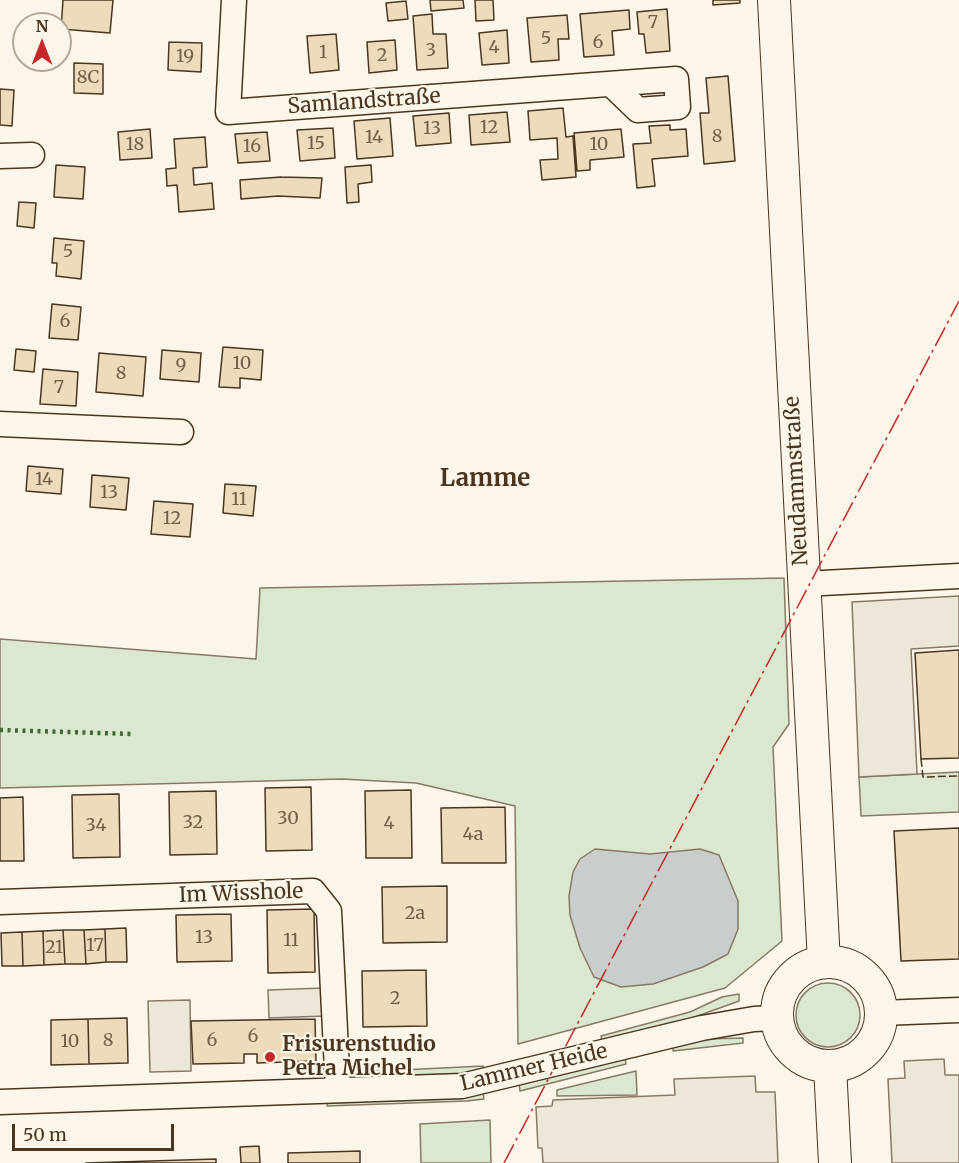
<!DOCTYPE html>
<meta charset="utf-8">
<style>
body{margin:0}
#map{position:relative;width:959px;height:1163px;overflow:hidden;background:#fbf6e9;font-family:Merriweather,serif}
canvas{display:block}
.north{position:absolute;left:12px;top:12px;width:60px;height:60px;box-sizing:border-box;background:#fbf6e9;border:2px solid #b4a999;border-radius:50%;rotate:0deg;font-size:16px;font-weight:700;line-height:24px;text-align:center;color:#4a3520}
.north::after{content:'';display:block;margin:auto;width:21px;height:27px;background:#c62828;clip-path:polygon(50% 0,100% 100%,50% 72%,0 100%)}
.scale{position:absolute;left:12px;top:1124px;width:162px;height:27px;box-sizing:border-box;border:3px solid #4a3520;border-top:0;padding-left:8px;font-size:18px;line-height:21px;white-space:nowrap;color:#4a3520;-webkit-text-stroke:4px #fbf6e9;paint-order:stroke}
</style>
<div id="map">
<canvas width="959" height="1163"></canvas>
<div class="north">N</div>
<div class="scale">50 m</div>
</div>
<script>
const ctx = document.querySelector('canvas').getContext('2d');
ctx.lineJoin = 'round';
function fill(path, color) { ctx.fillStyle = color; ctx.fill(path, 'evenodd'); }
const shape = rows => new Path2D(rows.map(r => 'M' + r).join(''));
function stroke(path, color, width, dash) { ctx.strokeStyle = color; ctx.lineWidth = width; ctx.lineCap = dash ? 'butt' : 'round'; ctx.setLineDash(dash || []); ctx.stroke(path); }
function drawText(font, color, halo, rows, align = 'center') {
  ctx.font = font + ' Merriweather,serif'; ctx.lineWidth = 4.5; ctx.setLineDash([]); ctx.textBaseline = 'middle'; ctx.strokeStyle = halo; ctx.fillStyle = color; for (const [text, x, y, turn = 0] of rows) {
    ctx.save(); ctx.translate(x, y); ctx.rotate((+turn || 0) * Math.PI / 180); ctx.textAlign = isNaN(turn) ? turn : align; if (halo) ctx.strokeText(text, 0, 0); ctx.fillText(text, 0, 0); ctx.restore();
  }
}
const green = shape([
 [784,578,789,724,773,747,782,941,725,988,518,1044,515,806,416,783,342,779,0,788,0,639,256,659,260,588,784,578],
 [959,772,959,812,861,816,859,777,959,772],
 '796 1015a32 32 0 1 1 64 0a32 32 0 1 1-64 0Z',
 [739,994,739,1001,692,1018,602,1042,601,1036,690,1012,722,997,739,994],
 [743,1038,743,1043,673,1051,673,1045,708,1039,743,1038],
 [625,1057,626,1064,520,1091,519,1083,625,1057],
 [483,1066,485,1072,464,1076,361,1079,360,1072,483,1066],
 [636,1071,637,1095,557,1096,557,1090,636,1071],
 [483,1092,484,1099,467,1101,327,1106,328,1099,483,1092],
 [490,1120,491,1163,421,1163,420,1124,490,1120]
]);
fill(green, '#dce7d0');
stroke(green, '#887966', 1.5);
const parking = shape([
 [959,596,959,646,911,649,917,774,859,777,852,602,959,596],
 [324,988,325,1016,269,1018,268,990,324,988],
 [190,1000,191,1071,150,1072,148,1001,190,1000],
 [944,1059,945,1075,959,1075,959,1163,892,1163,888,1079,905,1078,904,1061,944,1059],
 [755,1076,756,1092,775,1092,778,1163,543,1163,542,1148,538,1148,536,1107,552,1106,553,1100,675,1095,674,1079,755,1076]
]);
fill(parking, '#ede7d9');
stroke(parking, '#887966', 1.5);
const water = shape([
 [595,849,650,854,700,849,719,855,738,901,738,929,728,954,703,967,653,984,621,987,594,977,580,948,570,915,569,896,573,872,580,859,595,849]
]);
fill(water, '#c9cecd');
stroke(water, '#887966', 1.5);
const building = shape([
 [63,0,113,0,110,33,61,29,63,0],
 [430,0,463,0,464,8,431,11,430,0],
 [475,0,493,0,494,20,476,21,475,0],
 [713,0,740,0,740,3,713,5,713,0],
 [406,1,408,19,388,21,386,3,406,1],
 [667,9,670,51,646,53,644,34,639,34,637,12,667,9],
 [629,10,630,29,612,31,614,55,584,57,580,14,629,10],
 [432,14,433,34,446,34,448,68,417,70,413,16,432,14],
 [567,15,569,39,558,39,559,60,531,62,527,18,567,15],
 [507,30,509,63,482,65,479,33,507,30],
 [336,34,339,70,310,73,307,36,336,34],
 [395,40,397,70,369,73,367,42,395,40],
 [169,42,202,43,201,72,168,70,169,42],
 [74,63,103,64,103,94,74,93,74,63],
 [728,76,735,161,704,164,700,113,709,113,706,78,728,76],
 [0,89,14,90,12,126,0,125,0,89],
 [563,108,566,137,573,136,576,177,542,180,540,160,558,159,557,138,530,140,528,111,563,108],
 [507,112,510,142,471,145,469,115,507,112],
 [449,113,451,143,416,146,413,116,449,113],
 [390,118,393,156,357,159,354,121,390,118],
 [670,125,670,130,686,129,688,156,652,159,655,186,637,188,633,144,651,143,649,126,670,125],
 [333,128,335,158,300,161,297,130,333,128],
 [150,129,152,158,120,160,118,132,150,129],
 [621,129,624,157,590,160,590,170,577,171,574,133,621,129],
 [267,132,270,161,238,163,235,134,267,132],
 [205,137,207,167,193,168,194,185,212,183,214,209,179,212,177,185,167,186,166,169,176,168,174,139,205,137],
 [56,165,85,167,83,199,54,197,56,165],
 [371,165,372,182,358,184,359,202,347,203,345,167,371,165],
 [281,177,322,178,320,198,278,196,241,199,240,180,281,177],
 [19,202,36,203,34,228,17,226,19,202],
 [54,238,84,241,81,279,56,276,57,263,52,263,54,238],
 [52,304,81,307,78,340,49,338,52,304],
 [223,347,263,350,261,380,240,378,240,388,219,387,223,347],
 [16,349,36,351,34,372,14,370,16,349],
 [162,350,201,353,199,382,160,379,162,350],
 [99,353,146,357,143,396,96,392,99,353],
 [43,369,78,372,76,406,40,404,43,369],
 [28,466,63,469,61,494,26,491,28,466],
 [92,475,129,478,126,510,90,507,92,475],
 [225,484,256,486,253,516,223,513,225,484],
 [154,501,193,504,190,537,151,534,154,501],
 [959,650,959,758,921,759,915,653,959,650],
 [311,787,312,850,266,851,265,788,311,787],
 [411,790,412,858,366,858,365,791,411,790],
 [216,791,217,854,170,855,169,792,216,791],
 [119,794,120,857,73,858,72,795,119,794],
 [23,797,24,861,0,861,0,798,23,797],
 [505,807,506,863,442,863,441,808,505,807],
 [959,828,959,959,901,961,894,831,959,828],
 [447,886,447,942,383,943,382,887,447,886],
 [314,909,315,972,268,973,267,910,314,909],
 [231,914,232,961,177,962,176,915,231,914],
 [126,928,127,962,106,962,105,929,126,928],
 [105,929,106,962,86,964,84,930,105,929],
 [63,930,84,930,86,964,65,964,63,930],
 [63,930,65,964,44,965,43,931,63,930],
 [43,931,44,965,23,966,22,932,43,931],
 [22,932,23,966,2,966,1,933,22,932],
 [426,970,427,1026,363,1027,362,971,426,970],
 [127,1018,128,1063,89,1064,88,1019,127,1018],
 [88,1019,89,1064,51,1065,51,1020,88,1019],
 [315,1019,316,1061,257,1063,257,1054,244,1054,244,1063,193,1064,191,1021,315,1019],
 [259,1146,260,1163,241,1163,240,1147,259,1146],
 [360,1151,360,1163,288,1163,288,1153,360,1151],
 [216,1159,216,1163,86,1163,216,1159]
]);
fill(building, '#ecdcbc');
stroke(building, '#4a3520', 1.5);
const minor = shape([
 [234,0,228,112,676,79,678,107,638,110,612,85],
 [0,156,32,155],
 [0,424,181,432],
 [803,584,959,576],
 [0,902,313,891,329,911,338,1090],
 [881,1013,959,1010],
 [0,1102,462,1086,702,1028,754,1019,776,1018]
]);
const major = shape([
 [774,0,824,962],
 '777 1014a52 52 0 1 1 104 0a52 52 0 1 1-104 0Z',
 [830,1066,835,1163]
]);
stroke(minor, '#4a3520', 27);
stroke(major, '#4a3520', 34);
stroke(minor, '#fbf6e9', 24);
stroke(major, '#fbf6e9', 32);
stroke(shape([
 [0,730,134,734]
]), '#436837', 4.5, [3, 4.5]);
stroke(shape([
 [921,759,923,777,959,776]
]), '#4a3520', 1.5, [8, 3]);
stroke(shape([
 [504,1163,959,301]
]), '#c62828', 1.5, [21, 4.5, 3, 4.5]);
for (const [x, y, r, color] of [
 [270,1057,6,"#c62828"]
]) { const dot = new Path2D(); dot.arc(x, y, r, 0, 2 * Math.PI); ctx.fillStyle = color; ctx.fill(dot); stroke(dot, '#fbf6e9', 2); }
drawText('18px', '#725f47', null, [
 ["7",653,23],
 ["5",546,39],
 ["6",598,43],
 ["4",494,48],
 ["3",431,51],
 ["1",323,53],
 ["2",382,56],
 ["19",185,57],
 ["8C",88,78],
 ["12",489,128],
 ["13",432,129],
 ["8",717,137],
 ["14",374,138],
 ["15",316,144],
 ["18",135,145],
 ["10",599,145],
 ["16",252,147],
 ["5",68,252],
 ["6",65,322],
 ["10",242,364],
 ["9",181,366],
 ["8",121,374],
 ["7",59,388],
 ["14",44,480],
 ["13",109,493],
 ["11",239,500],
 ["12",172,519],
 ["30",288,819],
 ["32",193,823],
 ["4",389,824],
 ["34",96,826],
 ["4a",473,835],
 ["2a",415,914],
 ["13",204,938],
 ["11",291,941],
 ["17",95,946],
 ["21",54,948],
 ["2",395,999],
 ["6",253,1037],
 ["8",108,1041],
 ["6",212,1041],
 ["10",70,1042]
]);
drawText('21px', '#4a3520', '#fbf6e9', [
 ["Samlandstraße",364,102,-4],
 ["Neudammstraße",797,481,-93],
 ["Im Wisshole",241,894,-2],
 ["Lammer Heide",534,1068,-13]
]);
drawText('bold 21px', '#4a3520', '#fbf6e9', [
 ["Frisurenstudio",282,1045],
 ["Petra Michel",282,1069]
], 'left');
drawText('bold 24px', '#4a3520', '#fbf6e9', [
 ["Lamme",485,479]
]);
</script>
